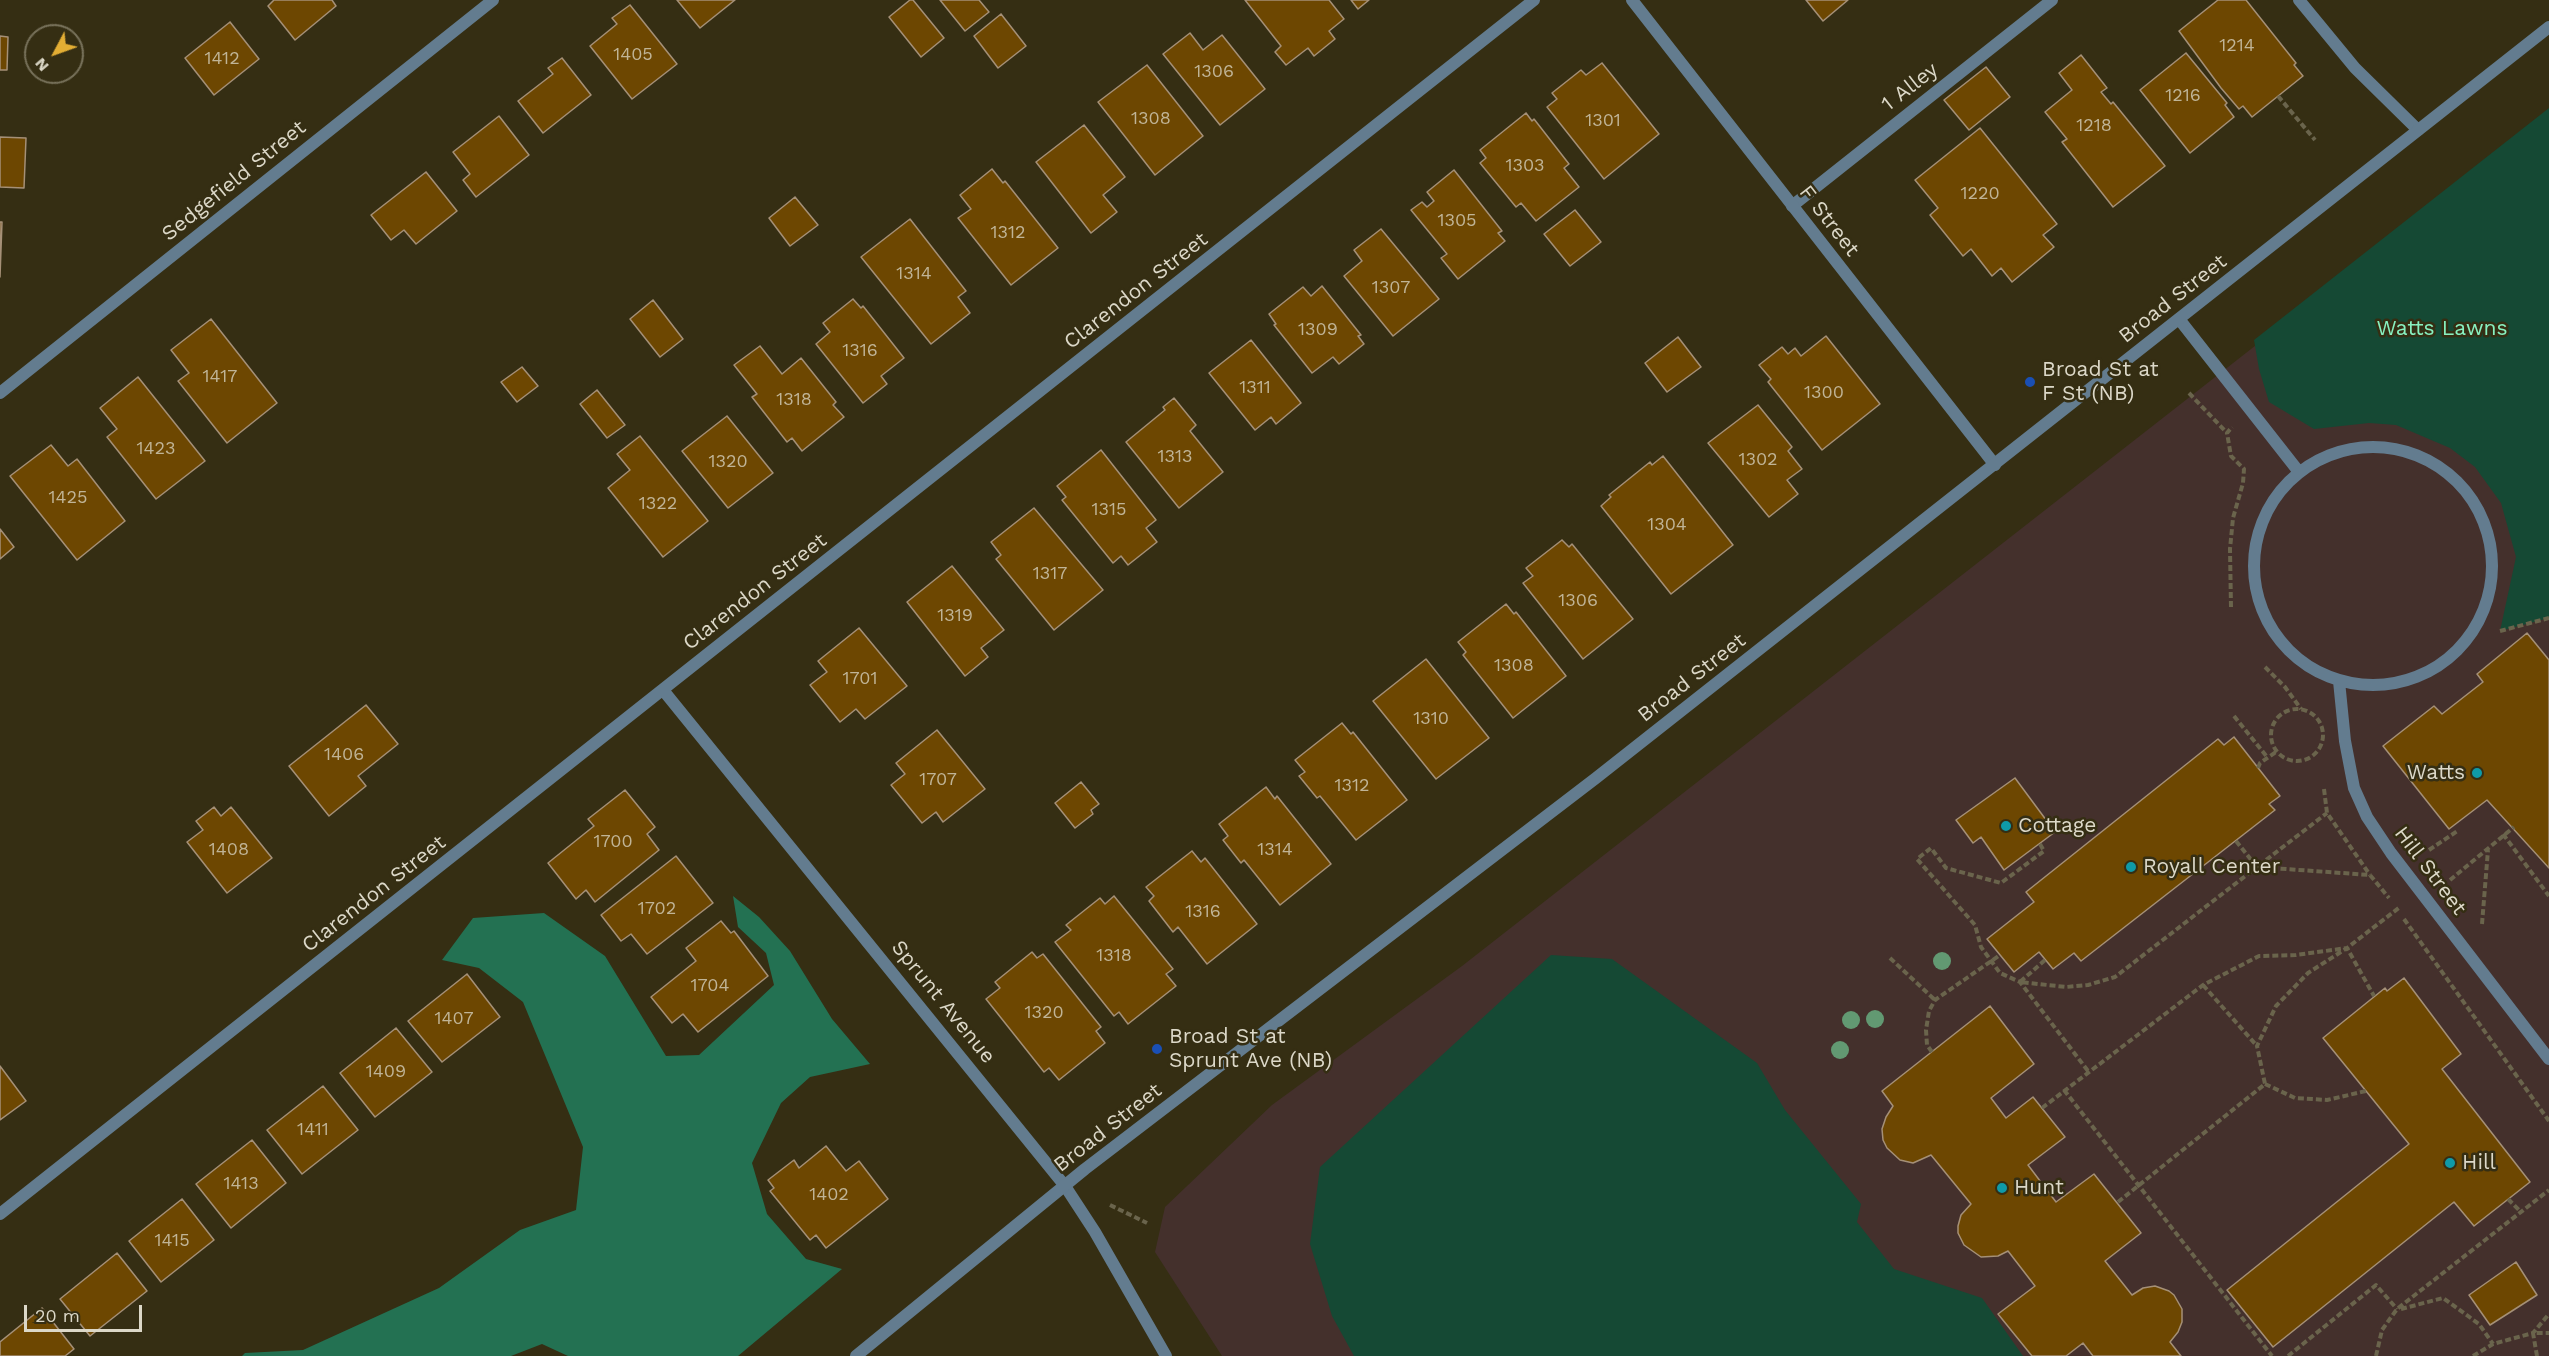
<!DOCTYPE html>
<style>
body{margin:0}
#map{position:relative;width:2549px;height:1356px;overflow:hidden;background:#352e13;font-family:"Work Sans",sans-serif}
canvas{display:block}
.north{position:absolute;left:24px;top:24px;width:60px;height:60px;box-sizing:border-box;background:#352e13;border:2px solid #78725b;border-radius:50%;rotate:229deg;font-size:16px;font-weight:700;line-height:24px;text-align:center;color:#dcd8c8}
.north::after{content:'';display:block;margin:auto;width:21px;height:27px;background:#e3ae34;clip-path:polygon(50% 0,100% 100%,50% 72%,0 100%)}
.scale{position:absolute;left:24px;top:1305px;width:118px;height:27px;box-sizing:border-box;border:3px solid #dcd8c8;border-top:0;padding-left:8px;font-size:18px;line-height:21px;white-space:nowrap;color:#dcd8c8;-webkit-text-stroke:4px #352e13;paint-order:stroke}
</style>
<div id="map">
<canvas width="2549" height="1356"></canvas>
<div class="north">N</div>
<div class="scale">20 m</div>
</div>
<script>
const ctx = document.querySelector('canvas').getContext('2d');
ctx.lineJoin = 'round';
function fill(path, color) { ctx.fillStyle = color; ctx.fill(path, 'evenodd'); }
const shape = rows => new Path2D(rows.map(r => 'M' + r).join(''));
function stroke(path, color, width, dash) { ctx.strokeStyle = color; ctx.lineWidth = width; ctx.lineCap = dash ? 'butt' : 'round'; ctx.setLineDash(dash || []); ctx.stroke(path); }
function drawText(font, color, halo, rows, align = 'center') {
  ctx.font = font + ' "Work Sans",sans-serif'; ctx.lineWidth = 5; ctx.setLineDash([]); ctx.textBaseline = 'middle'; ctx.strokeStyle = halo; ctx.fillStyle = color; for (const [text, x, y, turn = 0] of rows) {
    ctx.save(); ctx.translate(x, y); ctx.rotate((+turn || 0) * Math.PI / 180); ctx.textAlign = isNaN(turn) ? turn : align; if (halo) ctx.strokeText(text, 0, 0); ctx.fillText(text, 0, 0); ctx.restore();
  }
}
fill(shape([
 [2549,116,2549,1356,1222,1356,1155,1252,1165,1207,1272,1105,1462,966]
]), '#44302c');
fill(shape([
 [2549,108,2549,618,2500,631,2516,557,2501,503,2475,467,2450,448,2396,425,2369,423,2314,429,2269,402,2259,369,2254,340],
 [1551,955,1612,959,1757,1063,1785,1110,1861,1204,1857,1222,1894,1269,1982,1298,2023,1356,1354,1356,1332,1316,1310,1244,1320,1167]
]), '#154934');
fill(shape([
 [733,896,759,917,790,951,832,1019,870,1064,810,1077,781,1103,752,1163,767,1214,806,1259,842,1269,738,1356,568,1356,542,1344,511,1356,242,1356,245,1353,303,1350,439,1288,520,1230,576,1210,583,1147,523,1002,479,968,442,960,473,918,544,913,605,956,666,1056,699,1055,774,985,766,953,738,927]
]), '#237152');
const building = shape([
 [274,0,332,0,336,6,295,40,268,6,274,0],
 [677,0,735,0,700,28,677,0],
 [910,0,913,0,944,38,921,57,889,17,910,0],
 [940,0,979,0,989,12,965,31,940,0],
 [1245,0,1329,0,1344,19,1329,31,1335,39,1314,56,1308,48,1286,65,1275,52,1281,46,1245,0],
 [1351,0,1369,0,1358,9,1351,0],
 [1806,0,1848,0,1823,21,1806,0],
 [2218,0,2246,0,2296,63,2294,65,2303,76,2252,117,2243,106,2239,109,2221,88,2179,31,2218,0],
 [630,5,677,64,632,99,590,46,617,24,612,18,630,5],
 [1001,14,1026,46,998,68,974,36,1001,14],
 [230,22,259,59,214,95,185,58,230,22],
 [1190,33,1203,50,1222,35,1265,89,1220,125,1163,54,1190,33],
 [0,36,8,37,7,70,0,70,0,36],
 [2186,53,2227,103,2225,105,2234,117,2190,153,2140,90,2186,53],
 [2081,55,2107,88,2101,92,2111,104,2113,102,2165,166,2113,207,2062,142,2067,139,2045,112,2072,90,2059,73,2081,55],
 [562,58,591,95,543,133,518,101,553,74,548,68,562,58],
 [1602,63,1659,134,1604,179,1547,107,1557,99,1552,93,1581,70,1586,75,1602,63],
 [1147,65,1203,136,1155,175,1098,102,1147,65],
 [1986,67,2010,97,1969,130,1944,100,1986,67],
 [1526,113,1532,121,1534,119,1569,164,1564,168,1579,187,1536,221,1521,203,1516,207,1480,163,1486,158,1480,150,1526,113],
 [499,116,529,155,476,197,463,180,470,174,453,152,499,116],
 [1084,125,1125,177,1103,195,1117,212,1091,233,1036,162,1084,125],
 [1980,128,2057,224,2043,235,2054,247,2012,282,2001,268,1992,276,1971,249,1963,256,1930,215,1938,208,1915,180,1980,128],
 [0,137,26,138,24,188,0,187,0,137],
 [992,169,1003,183,1005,181,1058,248,1011,285,958,218,971,209,960,195,992,169],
 [1454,170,1502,231,1498,233,1505,241,1458,279,1441,258,1447,254,1411,210,1422,202,1427,207,1434,201,1427,192,1454,170],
 [426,172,457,211,416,244,404,230,391,240,371,215,426,172],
 [795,197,818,225,790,246,769,218,795,197],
 [1575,210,1601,242,1570,266,1544,234,1575,210],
 [910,219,966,291,958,297,970,313,931,344,861,257,910,219],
 [0,222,2,222,0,277,0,222],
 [1381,229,1439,299,1393,336,1344,276,1362,261,1354,250,1381,229],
 [1322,286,1361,335,1358,336,1364,344,1339,364,1333,357,1312,373,1274,325,1276,324,1269,314,1303,287,1311,296,1322,286],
 [853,299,861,308,863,306,904,358,881,376,887,384,863,403,816,344,830,332,823,323,853,299],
 [653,300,683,339,660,357,630,319,653,300],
 [211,319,277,403,227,443,178,381,189,373,171,350,211,319],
 [1826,336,1880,404,1822,450,1768,382,1771,379,1759,365,1782,347,1788,354,1795,348,1801,356,1826,336],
 [1678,337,1701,367,1667,392,1645,363,1678,337],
 [1251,340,1301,403,1276,424,1271,417,1255,430,1209,373,1251,340],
 [760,346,782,374,801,358,836,402,833,405,844,417,802,451,792,438,787,442,752,397,757,394,734,365,760,346],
 [522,367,538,386,517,402,501,382,522,367],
 [138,377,205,461,156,499,107,437,117,429,100,408,138,377],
 [597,390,625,425,607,438,580,404,597,390],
 [1174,398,1196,425,1190,431,1223,472,1179,508,1126,442,1165,410,1163,407,1174,398],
 [1758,405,1792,447,1788,451,1802,469,1787,480,1798,494,1769,517,1708,443,1758,405],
 [727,416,773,473,728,508,682,451,727,416],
 [640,436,708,521,663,557,608,488,630,470,617,454,640,436],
 [51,445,68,466,77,459,125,521,77,560,10,476,51,445],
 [1101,450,1156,520,1146,528,1157,542,1128,565,1121,556,1113,563,1062,500,1066,497,1057,486,1101,450],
 [1663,456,1733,545,1671,594,1601,506,1611,497,1609,495,1650,462,1652,465,1663,456],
 [1034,508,1103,590,1054,630,996,559,1001,555,991,542,1034,508],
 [0,529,14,547,0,559,0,529],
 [1562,540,1569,547,1572,544,1633,619,1583,659,1523,583,1533,576,1526,568,1562,540],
 [952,566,1004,630,981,648,988,657,965,676,907,602,952,566],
 [1506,604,1514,614,1516,612,1566,676,1513,718,1463,655,1466,652,1458,642,1506,604],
 [859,628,907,686,865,719,856,709,840,722,810,685,827,672,818,661,859,628],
 [2527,633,2549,660,2549,868,2487,800,2449,829,2383,746,2434,706,2442,714,2483,682,2477,674,2527,633],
 [1426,659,1489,738,1436,779,1373,701,1426,659],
 [366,705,398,744,358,776,366,786,329,816,289,766,366,705],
 [1342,723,1351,734,1353,732,1407,800,1356,840,1320,796,1317,798,1299,776,1305,772,1295,760,1342,723],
 [937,730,985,789,943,822,936,812,922,823,891,785,905,774,896,763,937,730],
 [2234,737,2280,796,2269,804,2275,810,2081,961,2074,953,2053,969,2039,952,2014,972,1987,939,2034,902,2026,892,2218,739,2224,745,2234,737],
 [2015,778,2055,832,2004,870,1981,837,1973,843,1956,820,2015,778],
 [1081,782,1099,804,1091,810,1093,814,1075,828,1055,803,1081,782],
 [1266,787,1275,799,1277,796,1331,864,1280,905,1244,860,1241,863,1223,840,1228,836,1219,824,1266,787],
 [625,790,655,827,647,834,659,850,595,902,586,890,576,899,548,863,594,826,588,819,625,790],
 [214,807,221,816,231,807,272,858,227,893,187,842,203,830,196,821,214,807],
 [1192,851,1201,862,1205,858,1257,924,1207,964,1178,927,1173,932,1149,901,1154,896,1146,887,1192,851],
 [676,856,713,903,647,954,631,934,621,941,601,915,676,856],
 [1114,896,1173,969,1166,974,1176,986,1128,1024,1119,1012,1114,1016,1055,942,1071,930,1066,925,1100,898,1105,904,1114,896],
 [721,921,731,933,734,931,768,976,698,1032,683,1014,672,1023,651,997,696,961,686,948,721,921],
 [1032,952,1037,958,1043,954,1101,1027,1096,1031,1105,1043,1059,1080,1049,1068,1044,1072,986,999,1000,988,995,982,1032,952],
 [467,974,500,1017,442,1062,408,1021,467,974],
 [2404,978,2461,1054,2442,1069,2530,1182,2474,1226,2454,1202,2273,1347,2227,1290,2409,1144,2323,1038,2385,988,2387,991,2404,978],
 [1990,1006,2034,1064,1991,1098,2006,1118,2033,1097,2065,1137,2028,1165,2056,1202,2094,1174,2141,1233,2105,1261,2132,1295,2143,1288,2155,1286,2169,1291,2174,1295,2182,1309,2182,1322,2178,1332,2170,1342,2181,1356,2093,1356,2083,1343,2066,1356,2032,1356,1998,1314,2035,1286,2008,1251,1998,1256,1981,1257,1964,1245,1958,1233,1958,1226,1961,1215,1971,1204,1931,1155,1913,1163,1900,1160,1887,1148,1883,1140,1882,1129,1886,1117,1893,1106,1882,1091,1990,1006],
 [396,1028,432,1072,375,1117,340,1073,396,1028],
 [0,1066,26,1101,0,1120,0,1066],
 [323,1086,358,1130,302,1174,267,1130,323,1086],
 [252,1140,286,1183,231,1228,196,1184,252,1140],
 [826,1146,846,1171,859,1161,888,1199,826,1248,816,1235,810,1240,770,1191,774,1188,768,1180,794,1160,799,1168,826,1146],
 [182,1199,214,1240,161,1282,129,1241,182,1199],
 [117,1253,147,1291,90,1336,60,1299,117,1253],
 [2516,1262,2537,1295,2490,1325,2469,1295,2516,1262],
 [42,1308,74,1349,65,1356,0,1356,0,1342,42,1308]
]);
fill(building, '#6d4701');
stroke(building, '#a59077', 1.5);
stroke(shape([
 [2278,96,2315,140],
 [2189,393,2227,433],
 [2231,607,2230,549,2233,518,2243,483,2244,469,2231,456,2227,433,2232,427],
 [2500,631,2549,618],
 [2265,667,2285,687,2301,709],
 '2271 735a26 26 0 1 1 52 0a26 26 0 1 1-52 0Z',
 [2234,716,2268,758],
 [2258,768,2260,763,2276,752],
 [2324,789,2327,813,2370,875],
 [2503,834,2549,896],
 [2236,841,2257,867,2327,813],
 [2040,844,2044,851,2001,883,1946,868,1931,848,1917,859,1975,925,1981,947,2000,973,2020,982,2088,1071],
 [2429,850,2459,830],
 [2450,880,2514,827],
 [2404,919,2549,1121],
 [2482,924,2488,850],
 [1890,958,1935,1000],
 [2045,960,2020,982,2066,987,2088,985,2115,977,2257,867,2370,875,2389,898],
 [2203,985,2257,1046],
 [1932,1052,1927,1045,1926,1030,1929,1011,1935,1000,2000,955],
 [2265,1084,2295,1098,2327,1100,2366,1091],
 [2064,1090,2272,1356],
 [2042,1108,2203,985,2259,956,2296,955,2347,948,2374,996],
 [2508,1199,2521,1212],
 [2118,1202,2265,1084,2257,1046,2276,1006,2308,973,2347,948,2400,907],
 [1110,1205,1147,1223],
 [2401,1309,2443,1298,2479,1324,2493,1344],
 [2288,1356,2376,1285,2397,1309],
 [2376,1356,2382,1330,2397,1309,2549,1190],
 [2473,1356,2493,1344,2533,1333,2549,1314],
 [2537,1356,2533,1333,2549,1333]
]), '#6a644c', 4, [6, 3]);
stroke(shape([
 [2299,0,2355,68,2418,130],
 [1792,206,2052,0],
 [2179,319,2299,472],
 '2254 566a119 119 0 1 1 238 0a119 119 0 1 1-238 0Z',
 [2339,681,2345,741,2354,788,2367,817,2391,853,2549,1059]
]), '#637c8f', 12);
stroke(shape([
 [1632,0,1995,465],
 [0,393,493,0],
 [663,690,1065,1186,1095,1232,1166,1356],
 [0,1214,1534,0]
]), '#637c8f', 12);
stroke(shape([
 [856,1356,1085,1169,1596,778,2549,27]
]), '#637c8f', 12);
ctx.fillStyle = '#629972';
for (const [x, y] of [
 [1942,961],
 [1875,1019],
 [1851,1020],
 [1840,1050]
]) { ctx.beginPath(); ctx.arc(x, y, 9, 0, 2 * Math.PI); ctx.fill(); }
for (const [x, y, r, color] of [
 [2030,382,6,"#1a4fb4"],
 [2477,773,6,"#0f9aa8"],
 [2006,826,6,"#0f9aa8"],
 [2131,867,6,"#0f9aa8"],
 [1157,1049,6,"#1a4fb4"],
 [2450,1163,6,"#0f9aa8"],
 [2002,1188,6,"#0f9aa8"]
]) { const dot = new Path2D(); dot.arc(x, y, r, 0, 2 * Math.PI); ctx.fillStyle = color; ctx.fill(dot); stroke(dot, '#352e13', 2); }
drawText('18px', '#c0b496', null, [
 ["1214",2237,46],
 ["1405",633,55],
 ["1412",222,59],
 ["1306",1214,72],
 ["1216",2183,96],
 ["1308",1151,119],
 ["1301",1603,121],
 ["1218",2094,126],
 ["1303",1525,166],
 ["1220",1980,194],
 ["1305",1457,221],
 ["1312",1008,233],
 ["1314",914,274],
 ["1307",1391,288],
 ["1309",1318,330],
 ["1316",860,351],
 ["1417",220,377],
 ["1311",1255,388],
 ["1300",1824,393],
 ["1318",794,400],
 ["1423",156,449],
 ["1313",1175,457],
 ["1302",1758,460],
 ["1320",728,462],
 ["1425",68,498],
 ["1322",658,504],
 ["1315",1109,510],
 ["1304",1667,525],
 ["1317",1050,574],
 ["1306",1578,601],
 ["1319",955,616],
 ["1308",1514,666],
 ["1701",860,679],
 ["1310",1431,719],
 ["1406",344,755],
 ["1707",938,780],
 ["1312",1352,786],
 ["1700",613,842],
 ["1408",229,850],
 ["1314",1275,850],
 ["1702",657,909],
 ["1316",1203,912],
 ["1318",1114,956],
 ["1704",710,986],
 ["1320",1044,1013],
 ["1407",454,1019],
 ["1409",386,1072],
 ["1411",313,1130],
 ["1413",241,1184],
 ["1402",829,1195],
 ["1415",172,1241]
]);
drawText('21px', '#dcd8c8', '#352e13', [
 ["1 Alley",1910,87,-38],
 ["Sedgefield Street",234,181,-39],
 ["F Street",1829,221,52],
 ["Clarendon Street",1136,291,-38],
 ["Broad Street",2173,299,-38],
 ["Clarendon Street",755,592,-38],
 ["Broad Street",1692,678,-38],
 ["Hill Street",2430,871,53],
 ["Clarendon Street",374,894,-38],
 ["Sprunt Avenue",943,1002,51],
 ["Broad Street",1108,1128,-38]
]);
drawText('21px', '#87f1c0', '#352e13', [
 ["Watts Lawns",2442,329]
]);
drawText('21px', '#dcd8c8', '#352e13', [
 ["Broad St at",2042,370],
 ["F St (NB)",2042,394],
 ["Watts",2465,773,"right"],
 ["Cottage",2018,826],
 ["Royall Center",2143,867],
 ["Broad St at",1169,1037],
 ["Sprunt Ave (NB)",1169,1061],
 ["Hill",2462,1163],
 ["Hunt",2014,1188]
], 'left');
</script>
